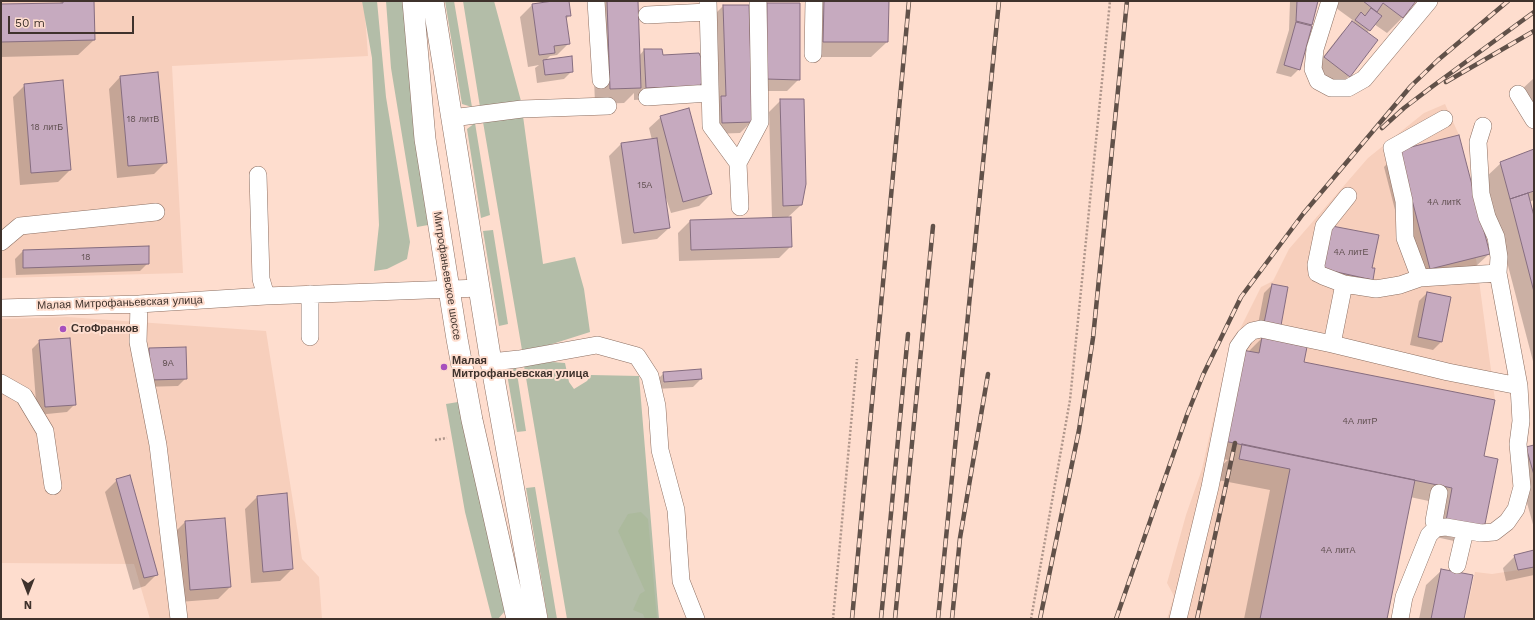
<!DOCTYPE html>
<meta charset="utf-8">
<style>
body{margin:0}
#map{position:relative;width:1535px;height:620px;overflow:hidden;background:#feddce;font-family:"Work Sans",sans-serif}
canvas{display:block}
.frame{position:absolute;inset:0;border:2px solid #3f322c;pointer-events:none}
.north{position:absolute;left:8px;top:572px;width:40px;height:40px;-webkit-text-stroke:3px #feddce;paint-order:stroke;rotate:180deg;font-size:11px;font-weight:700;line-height:16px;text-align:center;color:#3f322c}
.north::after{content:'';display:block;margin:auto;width:14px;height:18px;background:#3f322c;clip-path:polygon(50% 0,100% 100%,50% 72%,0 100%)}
.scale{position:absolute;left:8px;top:16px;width:126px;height:18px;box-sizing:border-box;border:2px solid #3f322c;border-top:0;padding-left:5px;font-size:12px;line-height:14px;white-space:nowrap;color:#3f322c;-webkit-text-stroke:3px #feddce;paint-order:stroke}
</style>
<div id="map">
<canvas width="1535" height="620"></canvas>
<div class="frame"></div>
<div class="north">N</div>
<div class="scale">50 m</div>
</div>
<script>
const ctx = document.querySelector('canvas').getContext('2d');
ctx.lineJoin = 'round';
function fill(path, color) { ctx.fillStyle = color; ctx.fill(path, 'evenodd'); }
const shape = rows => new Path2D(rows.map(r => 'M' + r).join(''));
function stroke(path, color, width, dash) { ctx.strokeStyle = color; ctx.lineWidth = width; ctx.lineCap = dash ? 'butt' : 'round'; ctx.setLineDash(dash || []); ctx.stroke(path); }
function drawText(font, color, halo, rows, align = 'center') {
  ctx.font = font + ' "Work Sans",sans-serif'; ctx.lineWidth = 4; ctx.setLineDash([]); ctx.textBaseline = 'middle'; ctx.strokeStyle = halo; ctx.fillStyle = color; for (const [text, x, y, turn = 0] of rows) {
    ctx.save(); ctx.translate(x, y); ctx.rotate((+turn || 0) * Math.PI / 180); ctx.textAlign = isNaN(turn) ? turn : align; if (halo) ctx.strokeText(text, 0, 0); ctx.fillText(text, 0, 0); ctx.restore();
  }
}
fill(shape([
 [1,1,364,1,368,56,172,66,183,273,1,278],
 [1445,104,1459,135,1490,254,1476,258,1495,400,1484,456,1498,459,1484,529,1446,521,1452,488,1415,480,1387,619,1167,619,1174,596,1167,583,1186,515,1202,469,1223,376,1232,345,1261,287,1273,281,1289,249,1368,158,1424,113],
 [67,317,266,331,302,559,319,577,322,619,150,619,134,564,1,563,1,319],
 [1534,550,1534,619,1465,619,1475,572,1492,574,1518,570,1514,555]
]), '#f7cfbc');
fill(shape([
 [362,1,377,1,386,97,410,242,407,259,387,269,374,271,379,225,372,58],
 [386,1,403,1,416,146,428,225,417,227,391,68],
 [445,1,454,1,472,107,462,104],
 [463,1,494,1,521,101,480,107],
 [523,116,543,264,575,257,584,289,590,332,549,345,522,350,483,122],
 [475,123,490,215,481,218,467,129],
 [493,230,508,324,499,326,483,231],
 [552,362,565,363,569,382,574,389,587,381,591,375,639,376,659,619,567,619,524,366],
 [516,367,526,431,517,432,507,374],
 [458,402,505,611,498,619,492,619,465,512,446,404],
 [535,487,557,619,548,619,526,488]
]), '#b3bda8');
fill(shape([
 [641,512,648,519,657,619,645,619,643,614,633,610,640,594,645,591,618,531,628,514]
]), '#acba9d');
fill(shape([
 [62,1,93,1,94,40,78,55,1,57,1,5,59,4],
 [560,1,568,1,570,15,566,19,569,43,557,55,550,56,546,60,572,71,564,79,537,83,535,68,539,65,528,67,520,17,532,5],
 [591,1,637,1,639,56,644,50,662,56,687,97,634,100,634,93,624,103,595,104],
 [809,1,888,1,887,42,871,57,808,57],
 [1290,1,1317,1,1299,69,1291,77,1276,73,1289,30],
 [1335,1,1415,1,1402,18,1387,33,1374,24,1367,33,1349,76,1337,88,1313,70,1341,34,1354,21,1332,5],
 [768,4,799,79,787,91,755,91,756,16],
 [723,6,752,121,740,133,710,134,711,18],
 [120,77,166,162,154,174,117,178,109,89],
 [1534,78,1534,116,1520,91],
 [25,85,70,170,58,182,20,185,13,97],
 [781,100,801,205,787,218,791,246,779,258,679,261,678,233,690,221,772,219,769,112],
 [661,117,711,194,699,206,671,213,663,189,669,228,657,239,622,244,609,156,621,144,652,140,649,128],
 [1534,150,1534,200,1529,202,1534,220,1534,365,1485,178,1501,163],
 [1400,151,1489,254,1473,269,1414,284,1384,167],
 [1320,239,1371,269,1372,279,1360,291,1312,281],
 [23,251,148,263,140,271,16,275,15,259],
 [1272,285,1287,288,1256,335,1264,293],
 [1427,293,1441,342,1433,350,1410,345,1419,301],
 [1262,338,1303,363,1483,457,1484,528,1468,544,1431,536,1438,503,1410,497,1386,619,1244,619,1270,490,1218,480,1221,466,1228,460,1209,456,1248,352],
 [40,341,75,404,67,412,37,415,32,349],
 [149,349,186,378,178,386,142,387,141,357],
 [664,373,701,379,693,387,656,389,656,381],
 [1534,446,1534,528,1515,460],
 [117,480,157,574,145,586,133,590,105,492],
 [257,497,292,569,280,581,251,583,245,509],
 [185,522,230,587,218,599,179,602,173,534],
 [1534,552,1534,575,1506,581,1503,568,1515,556],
 [1442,570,1463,619,1419,619,1426,585]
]), '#0003');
const building = shape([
 [63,1,94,1,95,40,1,42,1,4,63,3,63,1],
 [553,1,569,1,571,16,566,16,570,44,554,46,555,53,539,55,532,4,553,1],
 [607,1,638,1,641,88,610,89,607,1],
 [824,1,889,1,888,42,823,42,824,1],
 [1297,1,1318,1,1312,25,1296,21,1297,1],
 [1363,1,1416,1,1403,18,1383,3,1377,12,1363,1],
 [767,3,800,3,800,80,766,79,767,3],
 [723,5,749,5,753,122,722,123,721,96,726,96,723,5],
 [1371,8,1382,16,1370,31,1355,20,1361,12,1365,16,1371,8],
 [1352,21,1378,40,1350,77,1324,57,1352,21],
 [1296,22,1312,26,1300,70,1284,65,1296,22],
 [644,49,662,49,663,55,699,53,702,60,703,80,700,86,646,88,644,49],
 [572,56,573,72,545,75,543,60,572,56],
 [158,72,167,163,128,166,120,76,158,72],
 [63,80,71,170,31,173,24,84,63,80],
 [780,99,804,99,806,184,802,205,783,206,780,99],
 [689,108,712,194,683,202,660,116,689,108],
 [1459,135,1490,254,1430,269,1399,150,1459,135],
 [657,138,670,228,634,233,621,143,657,138],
 [1534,149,1534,191,1510,199,1500,162,1534,149],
 [1528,193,1534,216,1534,292,1510,199,1528,193],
 [791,217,792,247,691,250,690,220,791,217],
 [1332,226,1379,235,1372,268,1375,268,1373,280,1323,269,1332,226],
 [149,246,149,264,23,268,23,250,149,246],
 [1272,284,1288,287,1280,331,1263,328,1272,284],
 [1427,292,1451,297,1442,342,1418,337,1427,292],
 [1262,337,1307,347,1304,362,1495,400,1484,456,1498,459,1484,529,1446,521,1452,488,1224,441,1242,350,1259,353,1262,337],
 [70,338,76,405,45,407,39,340,70,338],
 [186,347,187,379,150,380,149,348,186,347],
 [701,369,702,379,664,382,663,372,701,369],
 [1242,444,1415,480,1387,619,1260,619,1290,469,1239,459,1242,444],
 [1534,445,1534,475,1526,447,1534,445],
 [130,475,158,575,144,578,116,479,130,475],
 [287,493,293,569,263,572,257,496,287,493],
 [225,518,231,587,190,590,185,521,225,518],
 [1534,550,1534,567,1518,570,1514,555,1534,550],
 [1441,569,1473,575,1464,619,1431,619,1441,569]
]);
fill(building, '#c6aabf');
stroke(building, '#866d80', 1);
const minor = shape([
 [596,1,601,80],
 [708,1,711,126,738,163,740,207],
 [1330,1,1315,49,1313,69,1318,81,1331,88,1348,88,1364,79,1429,1],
 [647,15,708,12],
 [813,54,814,1],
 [1518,94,1534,120],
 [647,97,710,93],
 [452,118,522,109,608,106],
 [738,163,760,122,758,1],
 [258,175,261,279,266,296],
 [1348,196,1324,226,1316,265,1317,273,1323,276,1344,284,1376,289,1400,285,1420,278,1498,273],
 [1,242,20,226,156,212],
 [1420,278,1405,238,1404,201,1392,148,1444,119],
 [310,294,310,337],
 [139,304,138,342,158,445,179,619],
 [1,308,139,304,266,296,480,288],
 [1332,344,1344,284],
 [491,362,519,359,597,345,637,356,650,376,657,406,660,450,676,510,681,581,696,619],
 [1,383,24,396,45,431,53,486],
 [1436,528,1434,521,1439,493],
 [1457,565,1465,531],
 [1178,619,1210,487,1238,347,1245,337,1252,331,1261,329,1332,344,1448,372,1519,386],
 [1400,619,1404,597,1429,535,1436,528,1446,527,1481,533,1494,532,1507,522,1516,509,1522,487,1518,444,1521,421,1519,386,1498,273,1499,257,1496,237,1487,217,1481,194,1478,142,1483,126]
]);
const major = shape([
 [413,1,425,139,457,339,472,420,517,619],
 [433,1,491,362,537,619]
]);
stroke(minor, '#8c6f62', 18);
stroke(major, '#8c6f62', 22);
stroke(shape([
 [435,440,447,438],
 [833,619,857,359],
 [1031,619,1070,400,1110,1]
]), '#af968b', 2.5, [2, 2]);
stroke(minor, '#fff', 17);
stroke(major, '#fff', 21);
const rail = shape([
 [1446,82,1534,31],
 [1382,128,1404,108,1433,86,1534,12],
 [852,619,909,1],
 [881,619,908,334],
 [895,619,933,226],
 [938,619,999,1],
 [952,619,960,538,988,374],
 [1040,619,1079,430,1093,338,1127,1],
 [1116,619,1187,415,1203,375,1241,297,1303,214,1411,86,1438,60,1508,1],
 [1197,619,1235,443]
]);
stroke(rail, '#615149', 4.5);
stroke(rail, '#feddce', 3, [9]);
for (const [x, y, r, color] of [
 [63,329,4,"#a750bd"],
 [444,367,4,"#a750bd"]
]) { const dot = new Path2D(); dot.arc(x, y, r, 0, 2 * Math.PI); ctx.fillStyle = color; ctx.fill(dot); stroke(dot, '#feddce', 1.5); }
drawText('9px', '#615051', null, [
 ["18 литВ",143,119],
 ["18 литБ",47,127],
 ["15А",645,185],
 ["4А литК",1444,202],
 ["4А литЕ",1351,252],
 ["18",86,257],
 ["9А",168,363],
 ["4А литР",1360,421],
 ["4А литА",1338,550]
]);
drawText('11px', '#3f322c', '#feddce', [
 ["Митрофаньевское шоссе",447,276,81],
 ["Малая Митрофаньевская улица",120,303,-2]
]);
drawText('bold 11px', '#3f322c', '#feddce', [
 ["СтоФранков",71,329],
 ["Малая",452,361],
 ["Митрофаньевская улица",452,374]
], 'left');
</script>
